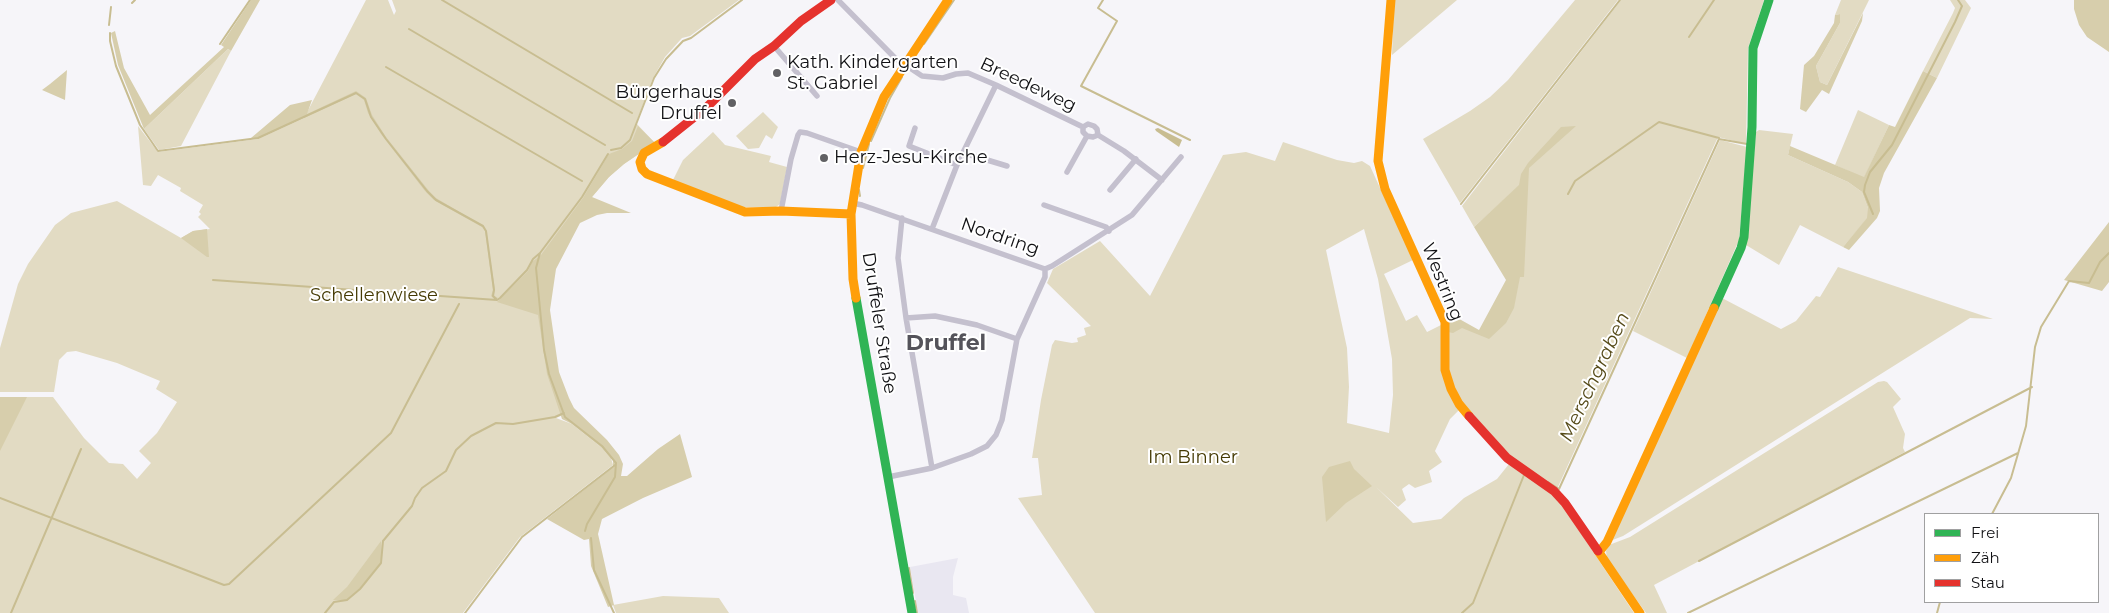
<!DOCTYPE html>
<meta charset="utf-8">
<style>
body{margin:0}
#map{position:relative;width:2109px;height:613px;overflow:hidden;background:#f6f5f9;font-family:Montserrat,sans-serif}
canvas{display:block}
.legend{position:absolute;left:1924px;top:513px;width:175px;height:90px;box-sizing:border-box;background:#fff;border:1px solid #a0a0a1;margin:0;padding:6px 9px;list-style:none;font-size:15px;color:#111114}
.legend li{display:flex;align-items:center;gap:10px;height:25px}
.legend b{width:25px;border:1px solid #a0a0a1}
</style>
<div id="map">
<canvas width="2109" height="613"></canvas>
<ul class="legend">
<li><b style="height:6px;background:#30b455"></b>Frei</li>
<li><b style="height:6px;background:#ff9f0a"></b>Zäh</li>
<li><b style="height:6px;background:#e5322d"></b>Stau</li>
</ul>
</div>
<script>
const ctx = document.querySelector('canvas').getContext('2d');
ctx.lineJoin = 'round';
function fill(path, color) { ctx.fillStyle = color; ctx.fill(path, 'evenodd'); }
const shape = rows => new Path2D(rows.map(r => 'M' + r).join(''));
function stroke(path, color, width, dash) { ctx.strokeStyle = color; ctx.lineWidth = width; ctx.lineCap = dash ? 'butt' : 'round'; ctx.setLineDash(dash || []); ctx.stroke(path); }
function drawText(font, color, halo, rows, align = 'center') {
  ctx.font = font + ' Montserrat,sans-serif'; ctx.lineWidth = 4; ctx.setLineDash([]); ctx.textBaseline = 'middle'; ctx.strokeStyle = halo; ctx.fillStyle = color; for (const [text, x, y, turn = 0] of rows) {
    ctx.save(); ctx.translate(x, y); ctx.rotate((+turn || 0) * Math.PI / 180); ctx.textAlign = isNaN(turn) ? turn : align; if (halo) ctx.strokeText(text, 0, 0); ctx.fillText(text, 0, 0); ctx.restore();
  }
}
fill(shape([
 [958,558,953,577,953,595,966,598,969,613,918,613,910,567]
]), '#e9e7f1');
fill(shape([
 [366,0,388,0,394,15,396,11,392,0,739,0,690,36,682,38,665,57,653,78,636,123,655,143,624,164,609,177,592,197,551,268,549,347,570,412,556,418,572,424,602,448,611,458,613,465,520,537,463,613,0,613,0,397,53,397,84,438,109,463,123,464,137,479,151,463,139,451,157,433,177,402,156,389,160,381,117,363,76,351,67,352,59,360,54,392,0,392,0,348,18,284,28,264,55,225,71,213,117,201,181,238,193,231,210,229,198,217,201,214,199,212,203,205,180,191,181,188,158,175,151,186,143,185,138,126,158,152,258,139,304,118],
 [1394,0,1457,0,1392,55],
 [1575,0,1618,0,1460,203,1423,139,1470,111,1490,97,1508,80],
 [1621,0,1764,0,1748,48,1746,144,1718,137,1557,489,1566,511,1634,613,1095,613,1018,498,1042,495,1038,458,1032,458,1041,400,1052,345,1055,340,1072,343,1078,342,1077,338,1086,335,1084,328,1091,326,1047,283,1053,269,1100,241,1150,296,1223,155,1246,152,1275,161,1283,142,1337,160,1354,163,1362,161,1370,166,1413,260,1384,274,1406,321,1417,315,1427,332,1441,325,1444,369,1460,409,1450,419,1435,451,1442,462,1429,471,1432,482,1415,488,1409,484,1402,489,1406,500,1398,507,1376,487,1413,523,1441,519,1464,498,1497,479,1513,459,1462,402,1449,377,1441,306,1455,322,1487,335,1503,323,1518,187,1474,227,1462,206],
 [1364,229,1378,279,1392,359,1393,395,1389,433,1347,423,1349,387,1347,348,1326,250],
 [1841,0,1869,0,1827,85,1820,82,1816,66,1840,23,1840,14,1835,15],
 [1950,0,1965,0,1971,8,1937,78,1923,71,1953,13,1955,8],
 [228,49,231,51,181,146,159,150,144,129],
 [1858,110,1889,125,1864,178,1835,165],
 [763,112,778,127,772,139,766,135,759,148,748,149,736,136],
 [1759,130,1793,134,1788,155,1848,182,1862,192,1868,208,1868,218,1843,247,1800,225,1779,265,1746,245,1756,132],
 [713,132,725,145,771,156,769,162,787,167,780,204,776,207,742,207,672,182,683,160],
 [1720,140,1747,147,1739,240,1687,358,1633,331],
 [1838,267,1993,319,1970,318,1623,536,1610,541,1722,298,1781,329,1796,321,1816,296,1820,297],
 [1884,381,1887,382,1901,399,1893,407,1905,434,1903,448,1905,452,1654,585,1667,613,1646,613,1607,559,1606,551,1609,545,1630,537,1878,382],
 [663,596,719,598,729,613,616,613,613,605]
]), '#e2dbc3');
fill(shape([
 [251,0,260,0,231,51,228,49,144,129,118,65,111,33,115,31,124,68,150,115,224,47,221,45],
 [2074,0,2109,0,2109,52,2087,37,2079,25,2074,9],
 [1863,13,1862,21,1829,94,1822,90,1806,112,1800,109,1804,65,1814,56,1834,23,1835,15,1840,14,1840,23,1816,66,1820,82,1827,85],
 [67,70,65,100,42,90,50,84],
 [1923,71,1937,78,1884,173,1879,188,1880,211,1877,218,1849,250,1843,247,1867,218,1868,208,1862,192,1848,182,1788,155,1790,146,1864,177,1889,125,1895,127],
 [356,91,366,98,372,115,386,137,429,191,436,198,483,226,486,231,495,290,493,295,498,298,495,300,491,296,493,290,485,231,482,227,434,200,425,191,381,134,368,113,364,100,356,94,258,139,251,138,290,105,312,100,307,114],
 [638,126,655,143,624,164,609,177,592,197,631,213,607,213,597,215,580,223,556,269,550,310,559,372,569,398,574,408,607,440,619,455,623,464,621,476,627,476,658,449,680,434,692,477,643,498,602,519,598,534,614,605,608,607,591,566,589,539,584,540,547,519,613,467,613,460,602,448,572,424,562,419,547,374,538,315,497,302,528,271,532,262,541,255,583,198,609,154,622,149,632,141],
 [1576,126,1529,168,1524,277,1520,277,1514,308,1506,323,1489,339,1462,328,1453,333,1448,332,1445,311,1479,330,1506,280,1474,227,1519,185,1521,174,1528,163,1561,127],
 [2109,222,2109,282,2102,291,2064,280],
 [207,229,209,257,207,257,181,238,193,231],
 [0,397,27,397,0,451],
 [1350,461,1354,469,1372,486,1346,503,1326,522,1322,477,1329,467],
 [381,541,382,555,380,563,359,589,347,600,333,600,347,587]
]), '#d7ceac');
fill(shape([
 [1158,128,1182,140,1179,147,1156,131,1155,129]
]), '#c8bd91');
stroke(shape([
 [442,0,632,113],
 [1103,0,1098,8,1117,21,1081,86,1190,140],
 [132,3,135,0],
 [109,25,111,7],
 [409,29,605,145],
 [110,33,110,41,116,66,140,125,158,151,258,138,356,93,365,99,371,117,386,139,427,191,436,200,483,226,486,231,494,290,493,296,497,300,500,298,527,270,533,259,540,253],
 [1689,37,1714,0],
 [220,44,250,0],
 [924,44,954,0],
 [386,67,582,181],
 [871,141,890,98,902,77],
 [611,150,621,148,630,140,654,78,666,59,683,41,691,38,742,0],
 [863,168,869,144],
 [859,190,860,196],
 [1568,194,1575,181,1659,122,1719,138],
 [1461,204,1620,0],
 [1873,214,1864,192,1865,185,1870,172,1892,145,1955,22,1962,6,1958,0],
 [213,280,497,300],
 [1548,482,1559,489,1719,139,1747,144],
 [0,498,224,585,229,584,391,433,459,304],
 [1992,514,2011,478,2026,426,2035,347,2041,327,2069,281,2089,283,2100,262,2109,253],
 [585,531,587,524,615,477,616,463,602,446,565,417,549,374,544,350,536,268,540,253,582,197,608,154],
 [591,538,594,570,614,613],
 [1699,561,2032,387],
 [909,568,913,593],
 [915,601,917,613],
 [11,613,81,449],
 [325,613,334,602,347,600,360,589,381,563,383,541,412,506,415,498,422,488,446,471,456,450,471,436,496,423,513,424,555,417,564,413],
 [465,613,522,537,615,465],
 [1462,613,1473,603,1524,475],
 [1688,613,2018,453],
 [1937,613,1940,602]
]), '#c8bd91', 2);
stroke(shape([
 [838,0,895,58,922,76,943,78,956,74,968,73,996,85,1083,127,1083,132,1087,136,1093,137,1098,135,1124,151,1162,180],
 [774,46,817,96],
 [1083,127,1088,124,1094,126,1097,129,1098,135],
 [915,128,909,146,957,165],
 [964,153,1007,166],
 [1067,172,1087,136],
 [1110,190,1136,159],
 [852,203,862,205,1045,269],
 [1044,205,1106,227,1109,231],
 [781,211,791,159,798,135,800,132,807,133,861,152],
 [902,218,898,258,906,318,932,468],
 [932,229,957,165,996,85],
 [1045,269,1052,266,1132,215,1181,157],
 [906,318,935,316,977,325,1017,339],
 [888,477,932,468,971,454,987,446,996,435,1002,420,1017,339,1045,277,1045,269]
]), '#c4c0ce', 5.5);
stroke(shape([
 [856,298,912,613],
 [1714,308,1741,248,1744,237,1752,127,1753,48,1769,0]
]), '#30b455', 9);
stroke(shape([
 [1391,0,1378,161,1385,189,1445,322,1445,370,1451,389,1459,404,1469,416],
 [663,142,644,153,640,162,642,169,647,174,745,212,781,211,851,214],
 [856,298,853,279,851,214,861,152,884,97,948,0],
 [1598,551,1640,613],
 [1599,552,1607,542,1714,308]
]), '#ff9f0a', 9);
stroke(shape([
 [663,142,707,107,755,59,774,46,801,21,831,0],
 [1469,416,1507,458,1554,491,1565,503,1598,551]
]), '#e5322d', 9);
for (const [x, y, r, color] of [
 [777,73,5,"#616164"],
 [732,103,5,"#616164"],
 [824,158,5,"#616164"]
]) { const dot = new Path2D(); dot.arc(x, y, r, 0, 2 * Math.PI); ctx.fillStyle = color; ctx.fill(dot); stroke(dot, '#fff', 2); }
drawText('18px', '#111114', '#fff', [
 ["Kath. Kindergarten",787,63],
 ["St. Gabriel",787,84],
 ["Bürgerhaus",722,93,"right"],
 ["Druffel",722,114,"right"],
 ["Herz-Jesu-Kirche",834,158]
], 'left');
drawText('18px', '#111114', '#fff', [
 ["Breedeweg",1028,85,25],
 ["Nordring",1000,237,19],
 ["Westring",1442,282,68],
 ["Druffeler Straße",879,323,81]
]);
drawText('18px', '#453a03', '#fff', [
 ["Schellenwiese",374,296],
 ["Im Binner",1193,458]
]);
drawText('italic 19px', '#564b19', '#fff', [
 ["Merschgraben",1595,377,-65]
]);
drawText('bold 22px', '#54535a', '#fff', [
 ["Druffel",946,344]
]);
</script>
